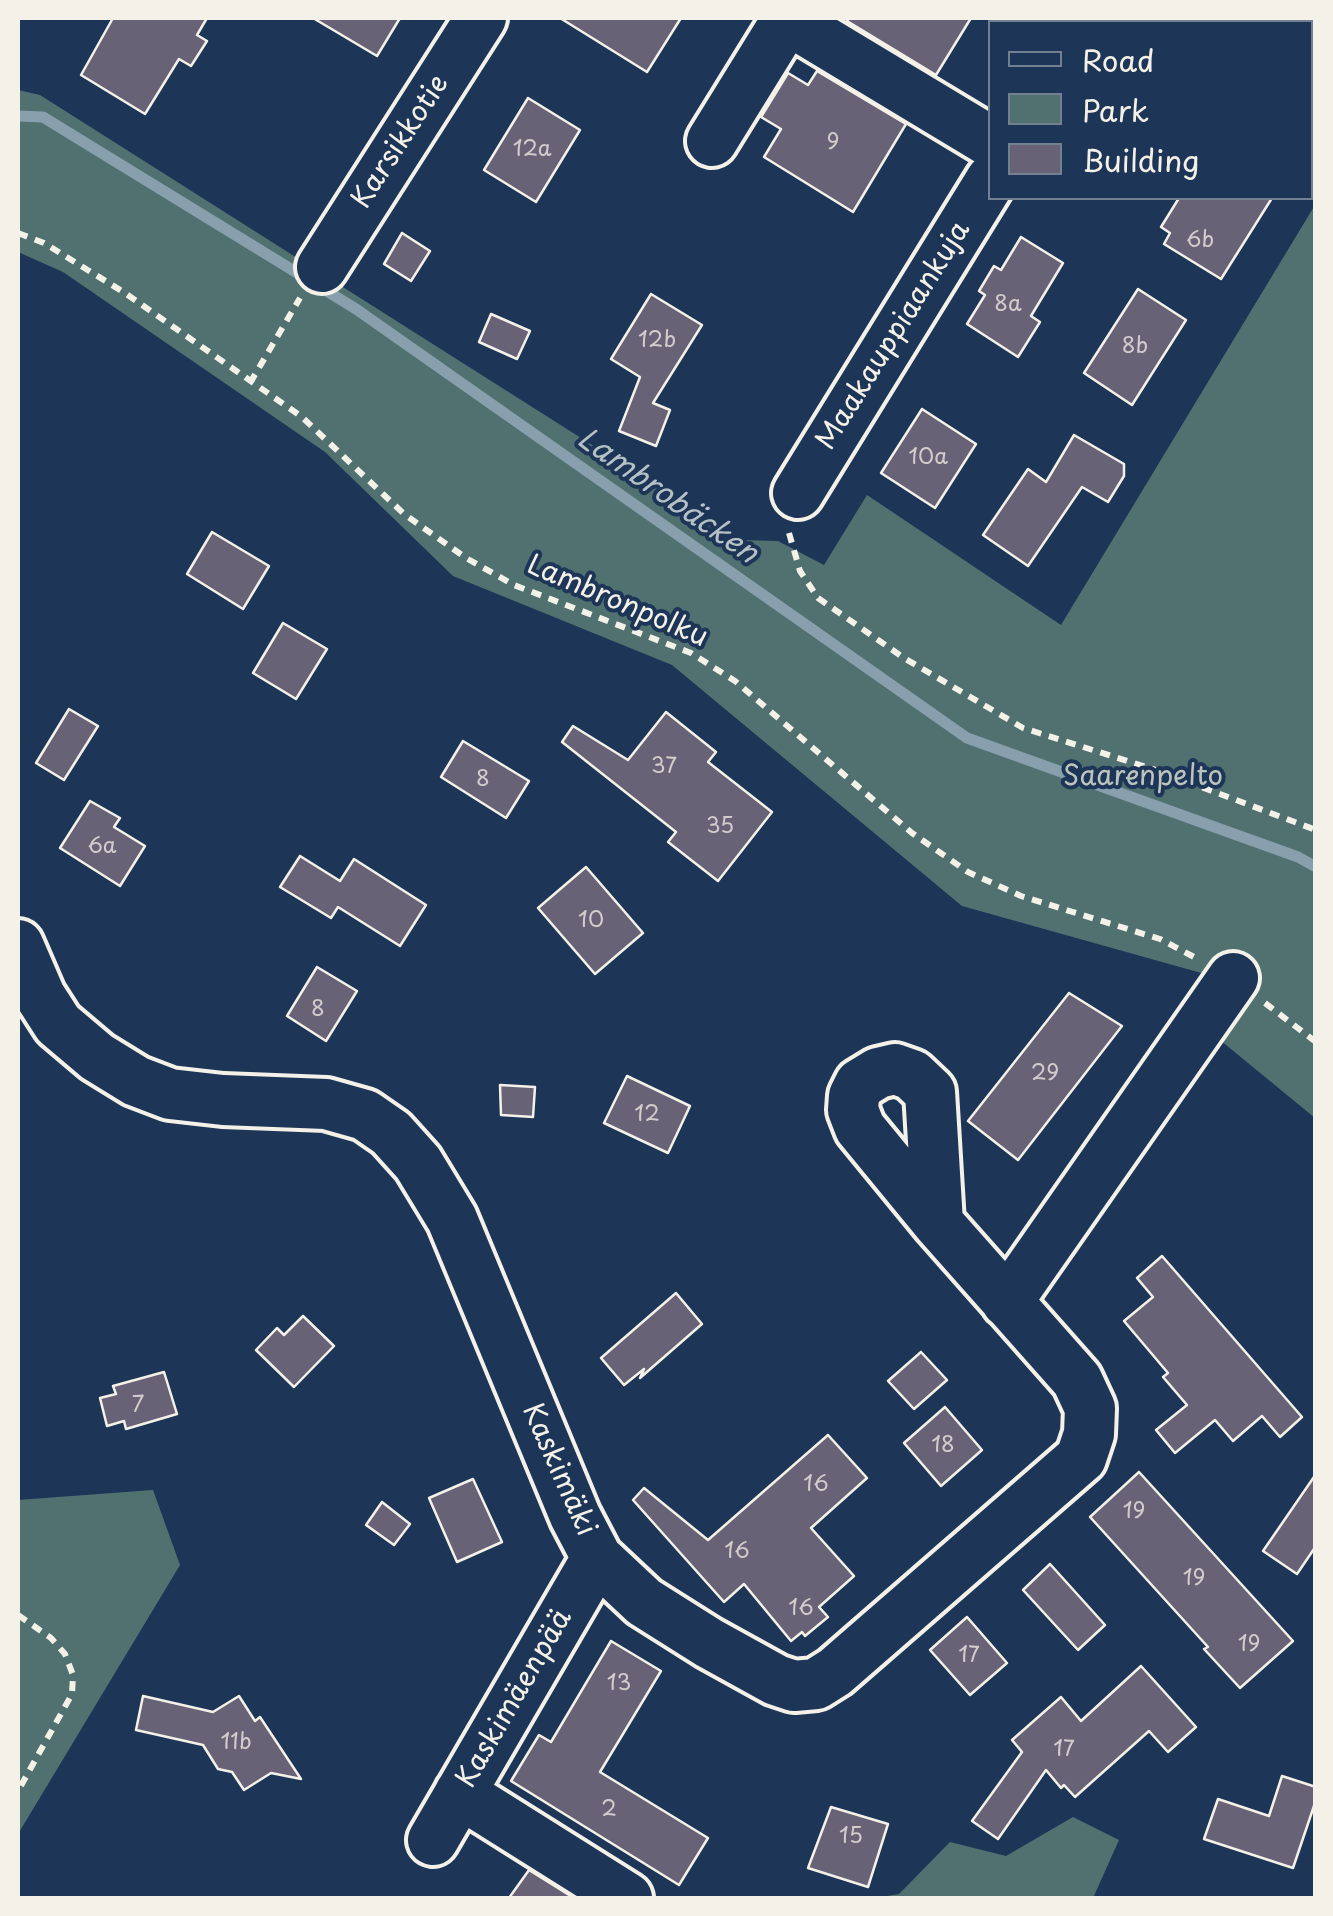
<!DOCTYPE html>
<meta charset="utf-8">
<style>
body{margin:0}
#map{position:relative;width:1333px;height:1916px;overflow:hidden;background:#1d3557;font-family:"Playpen Sans",sans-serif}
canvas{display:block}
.frame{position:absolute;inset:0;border:20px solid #f4f1e8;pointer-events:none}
.legend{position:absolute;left:988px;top:20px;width:325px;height:180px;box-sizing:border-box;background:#1d3557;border:2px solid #738091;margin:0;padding:12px 18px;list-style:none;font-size:30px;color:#f4f1e8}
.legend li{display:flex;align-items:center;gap:20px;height:50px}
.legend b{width:50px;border:2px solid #738091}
</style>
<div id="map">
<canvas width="1333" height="1916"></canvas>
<div class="frame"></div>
<ul class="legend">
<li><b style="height:12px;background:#1d3557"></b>Road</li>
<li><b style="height:28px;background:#517171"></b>Park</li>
<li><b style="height:28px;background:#686277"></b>Building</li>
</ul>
</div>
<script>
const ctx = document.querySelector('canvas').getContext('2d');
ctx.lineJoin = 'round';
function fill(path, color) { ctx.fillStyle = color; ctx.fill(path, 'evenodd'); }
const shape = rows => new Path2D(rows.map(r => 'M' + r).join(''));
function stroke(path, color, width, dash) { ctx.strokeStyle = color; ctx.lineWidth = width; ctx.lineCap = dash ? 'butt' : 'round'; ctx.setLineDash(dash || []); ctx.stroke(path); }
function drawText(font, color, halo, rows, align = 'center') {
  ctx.font = font + ' "Playpen Sans",sans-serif'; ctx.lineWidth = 8; ctx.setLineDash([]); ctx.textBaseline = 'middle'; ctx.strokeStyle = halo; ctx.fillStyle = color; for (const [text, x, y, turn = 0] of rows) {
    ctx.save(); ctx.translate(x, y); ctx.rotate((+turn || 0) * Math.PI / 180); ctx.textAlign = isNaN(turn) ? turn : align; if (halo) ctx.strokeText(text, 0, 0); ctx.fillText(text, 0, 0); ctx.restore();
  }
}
fill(shape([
 [18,90,40,95,742,540,778,541,824,565,867,495,1061,625,1315,205,1315,1118,1209,1031,1212,976,962,906,672,665,453,576,325,452,63,272,18,252],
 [153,1490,180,1565,18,1834,18,1500],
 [1073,1817,1119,1840,1093,1898,875,1898,899,1894,950,1842,1006,1856]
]), '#517171');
stroke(shape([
 [18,116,43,117,356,309,967,738,1298,857,1316,867]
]), '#889fae', 11);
const building = shape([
 [113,18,207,18,197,35,207,41,191,66,179,59,145,114,81,75,113,18],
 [313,18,400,18,377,56,313,18],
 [560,18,681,18,647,72,560,18],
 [849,18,971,18,936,75,847,21,849,18],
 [817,71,906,124,853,212,764,157,781,129,761,117,788,73,808,85,817,71],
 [528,98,580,130,536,202,484,170,528,98],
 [1179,198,1272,198,1221,279,1164,244,1170,233,1161,227,1179,198],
 [402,233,430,251,411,281,384,264,402,233],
 [1021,237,1063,263,1031,316,1040,322,1018,357,967,324,985,295,979,291,994,266,1001,270,1021,237],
 [1138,289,1186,320,1132,405,1084,373,1138,289],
 [651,294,702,325,653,403,670,410,656,446,619,431,640,377,611,359,651,294],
 [491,314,530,331,517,359,479,342,491,314],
 [922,409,976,444,935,508,881,473,922,409],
 [1074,435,1124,464,1124,476,1108,502,1082,487,1028,566,983,535,1028,469,1046,482,1074,435],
 [212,532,269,566,243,609,187,574,212,532],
 [283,623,327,649,296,699,253,673,283,623],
 [69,709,98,726,64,780,36,763,69,709],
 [666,712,716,752,708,762,772,812,718,881,668,842,676,832,562,742,573,726,628,760,666,712],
 [463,741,529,781,506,818,441,777,463,741],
 [90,801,120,818,114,827,145,846,120,886,60,848,90,801],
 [300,856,340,881,354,859,426,905,400,946,338,907,331,918,280,887,300,856],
 [586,867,643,933,595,974,538,908,586,867],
 [317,967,357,991,326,1041,287,1016,317,967],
 [1069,993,1122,1026,1018,1160,968,1121,1069,993],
 [627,1076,690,1106,668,1153,604,1123,627,1076],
 [500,1085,535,1087,533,1117,501,1115,500,1085],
 [1162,1256,1302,1417,1280,1437,1262,1416,1233,1441,1215,1420,1175,1453,1156,1430,1187,1405,1163,1377,1168,1373,1124,1321,1153,1297,1137,1278,1162,1256],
 [676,1293,702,1324,640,1378,644,1369,624,1385,601,1358,676,1293],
 [303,1316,334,1346,294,1387,256,1350,277,1328,284,1335,303,1316],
 [921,1352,947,1380,914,1409,888,1381,921,1352],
 [164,1372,177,1414,126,1429,124,1421,107,1426,100,1398,116,1394,113,1386,164,1372],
 [945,1407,982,1450,941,1486,904,1443,945,1407],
 [828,1435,867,1478,811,1528,854,1576,819,1607,828,1617,805,1636,802,1632,791,1641,744,1584,724,1602,633,1500,644,1488,708,1540,828,1435],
 [1139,1472,1293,1641,1240,1688,1204,1649,1208,1647,1090,1517,1139,1472],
 [1316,1474,1316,1546,1297,1574,1263,1551,1316,1474],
 [473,1479,502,1542,457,1562,429,1498,473,1479],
 [382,1502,410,1524,394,1545,366,1525,382,1502],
 [1050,1564,1105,1625,1078,1650,1023,1590,1050,1564],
 [967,1617,1007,1663,970,1695,930,1650,967,1617],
 [611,1641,661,1671,600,1772,708,1838,679,1885,511,1781,539,1735,551,1742,611,1641],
 [1141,1666,1196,1727,1168,1752,1149,1731,1075,1797,1064,1785,1061,1788,1046,1770,998,1839,972,1821,1022,1752,1012,1740,1061,1697,1081,1721,1141,1666],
 [143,1696,213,1712,239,1696,255,1721,260,1717,301,1779,271,1773,244,1790,232,1772,218,1769,203,1745,136,1730,143,1696],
 [1282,1776,1316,1787,1316,1800,1293,1868,1204,1839,1218,1799,1269,1816,1282,1776],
 [831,1807,888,1824,868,1887,808,1868,831,1807],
 [529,1870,574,1898,509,1898,529,1870]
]);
fill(building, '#686277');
stroke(building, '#f4f1e8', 2.5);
const minor = shape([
 [787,19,991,142],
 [1086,22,1089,18],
 [712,141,788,18],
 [322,267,481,18],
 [798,493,991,180],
 [18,945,40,996,58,1024,97,1057,136,1081,170,1094,223,1100,326,1104,365,1115,391,1133,418,1163,452,1219,575,1516,597,1558,644,1602,709,1643,776,1680,794,1686,816,1684,835,1672,1081,1458,1089,1434,1090,1408,1077,1380,938,1223,860,1128,853,1110,854,1096,860,1084,878,1073,895,1069,912,1075,930,1092,938,1223],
 [1007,1302,1233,978],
 [460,1793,627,1898],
 [433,1840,597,1558]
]);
stroke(minor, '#f4f1e8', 58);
stroke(shape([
 [18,233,44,243,125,293,302,417,404,514,466,558,514,585,691,653,735,681,912,833,968,872,1021,896,1160,939,1196,958],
 [250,383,300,298],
 [789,533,800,571,818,598,904,658,1023,728,1156,770,1316,830],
 [1265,1003,1316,1042],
 [18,1615,51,1638,65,1654,73,1675,72,1694,18,1791]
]), '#f4f1e8', 6, [10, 8]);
stroke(minor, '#1d3557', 50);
drawText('22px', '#d1cdcc', null, [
 ["9",833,143],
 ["12a",532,150],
 ["6b",1200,241],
 ["8a",1008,305],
 ["12b",657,341],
 ["8b",1135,347],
 ["10a",928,458],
 ["37",664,767],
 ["8",483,780],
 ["35",720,827],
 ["6a",102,847],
 ["10",591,921],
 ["8",318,1010],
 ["29",1045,1074],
 ["12",647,1115],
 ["7",138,1406],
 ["18",943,1446],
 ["16",816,1485],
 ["19",1134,1512],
 ["16",737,1552],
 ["19",1194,1579],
 ["16",801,1609],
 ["19",1249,1645],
 ["17",969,1656],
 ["13",619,1684],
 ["11b",236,1743],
 ["17",1064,1750],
 ["2",609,1810],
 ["15",851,1837]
]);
drawText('28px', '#f4f1e8', '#1d3557', [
 ["Karsikkotie",401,142,-57],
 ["Maakauppiaankuja",894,336,-58],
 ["Lambronpolku",617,602,23],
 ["Kaskimäki",558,1470,66],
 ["Kaskimäenpää",515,1699,-60]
]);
drawText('28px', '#bbc4be', '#1d3557', [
 ["Saarenpelto",1143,777]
]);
drawText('italic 30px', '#b5c1c6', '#1d3557', [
 ["Lambrobäcken",667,497,35]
]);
</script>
